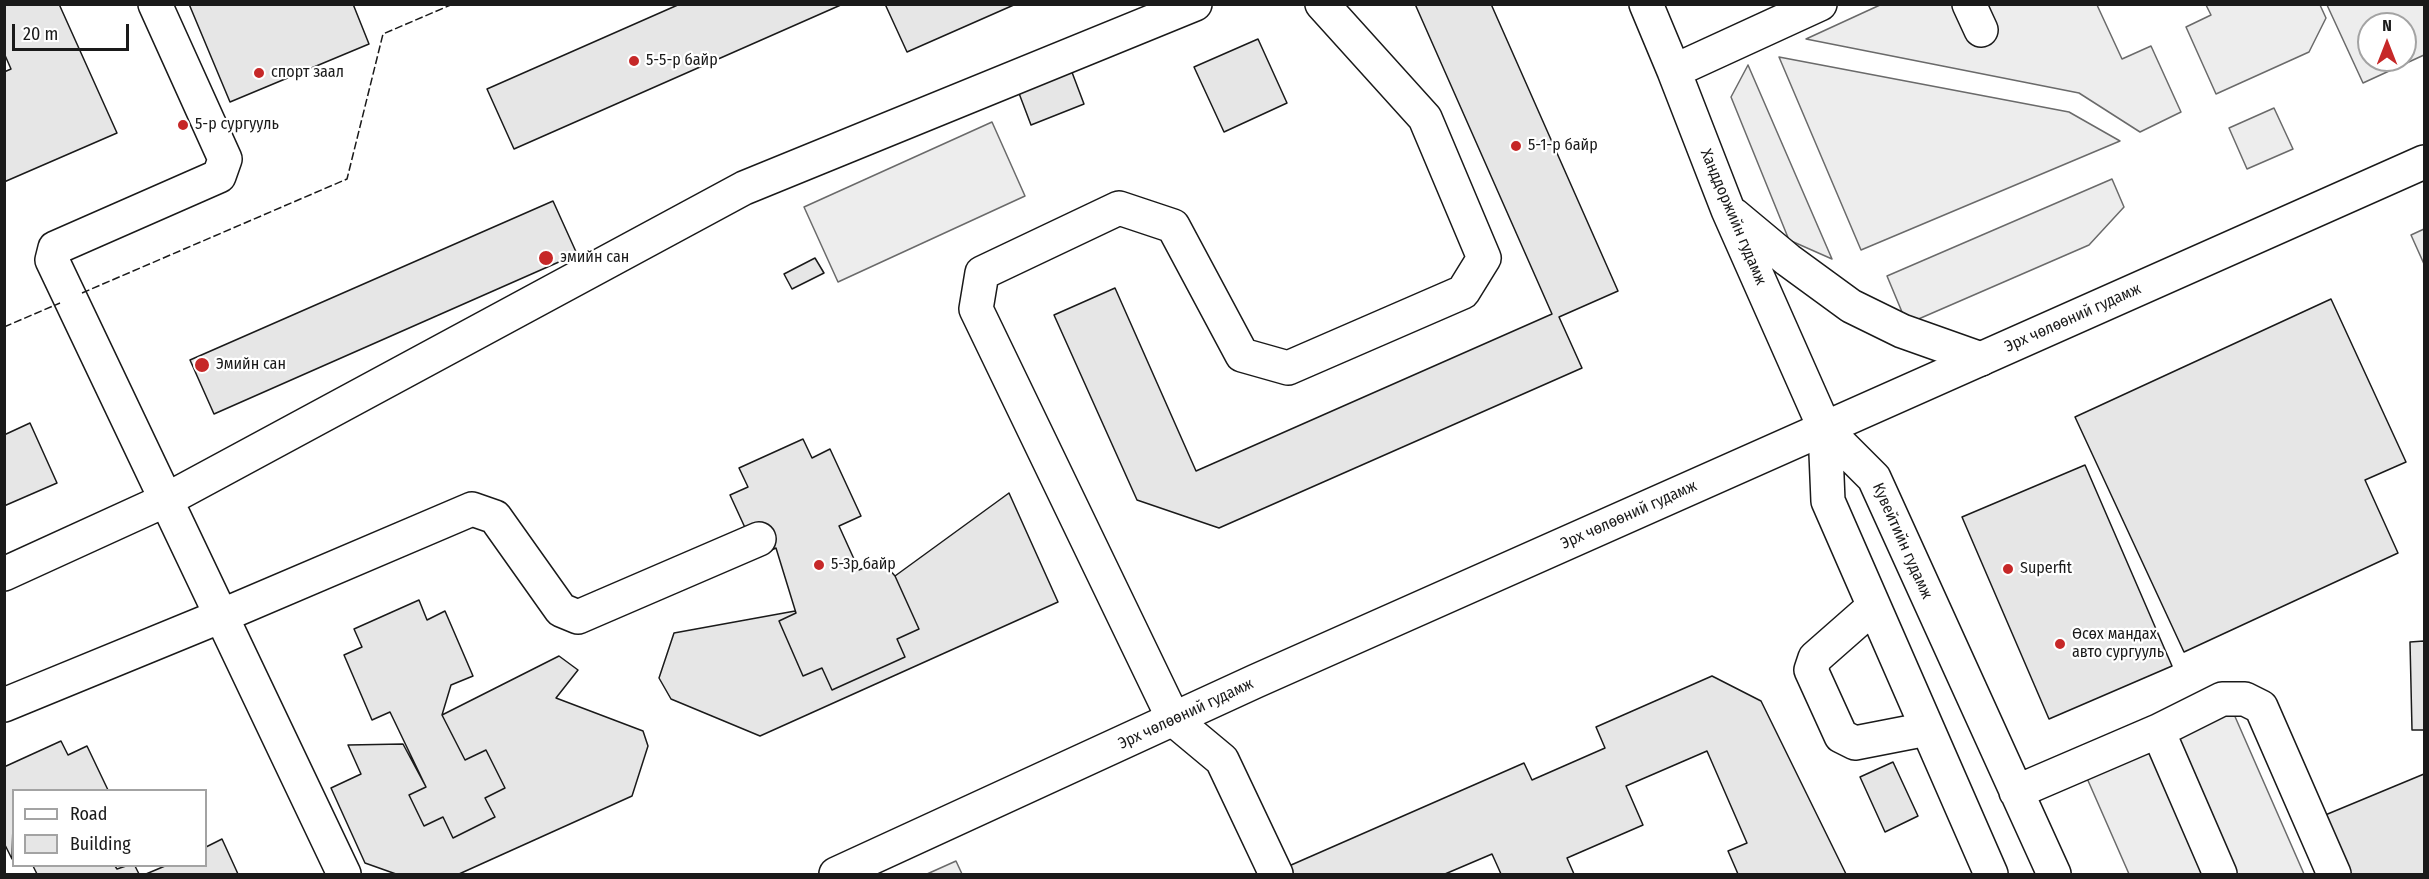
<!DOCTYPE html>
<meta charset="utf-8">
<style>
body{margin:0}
#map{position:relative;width:2429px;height:879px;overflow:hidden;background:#fff;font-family:"Fira Sans Condensed",sans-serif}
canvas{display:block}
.frame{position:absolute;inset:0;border:6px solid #1a1a1a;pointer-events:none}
.legend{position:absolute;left:12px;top:789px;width:195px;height:78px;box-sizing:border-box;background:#fff;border:2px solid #a3a3a3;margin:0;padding:8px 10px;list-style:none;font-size:18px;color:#1a1a1a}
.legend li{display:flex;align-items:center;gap:12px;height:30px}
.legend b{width:30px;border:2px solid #a3a3a3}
.north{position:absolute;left:2357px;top:12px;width:60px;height:60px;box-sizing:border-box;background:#fff;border:2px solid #a3a3a3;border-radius:50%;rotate:0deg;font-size:16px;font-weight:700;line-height:24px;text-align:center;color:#1a1a1a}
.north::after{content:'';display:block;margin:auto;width:21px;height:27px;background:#c62828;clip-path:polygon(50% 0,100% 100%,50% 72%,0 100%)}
.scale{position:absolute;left:12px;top:24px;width:117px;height:27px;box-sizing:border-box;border:3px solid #1a1a1a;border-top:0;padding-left:8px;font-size:18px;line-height:21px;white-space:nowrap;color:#1a1a1a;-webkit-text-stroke:4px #fff;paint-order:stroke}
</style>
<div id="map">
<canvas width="2429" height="879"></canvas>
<div class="frame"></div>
<ul class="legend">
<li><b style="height:8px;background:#fff"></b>Road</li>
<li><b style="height:16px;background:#e6e6e6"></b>Building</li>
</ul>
<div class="north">N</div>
<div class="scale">20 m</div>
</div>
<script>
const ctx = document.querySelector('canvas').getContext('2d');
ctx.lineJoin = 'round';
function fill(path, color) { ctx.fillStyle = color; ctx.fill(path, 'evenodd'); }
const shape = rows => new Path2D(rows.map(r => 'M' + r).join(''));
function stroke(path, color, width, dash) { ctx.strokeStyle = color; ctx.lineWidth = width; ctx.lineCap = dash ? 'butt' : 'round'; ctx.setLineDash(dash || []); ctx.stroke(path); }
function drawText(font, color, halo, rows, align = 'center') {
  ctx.font = font + ' "Fira Sans Condensed",sans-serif'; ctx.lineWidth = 4.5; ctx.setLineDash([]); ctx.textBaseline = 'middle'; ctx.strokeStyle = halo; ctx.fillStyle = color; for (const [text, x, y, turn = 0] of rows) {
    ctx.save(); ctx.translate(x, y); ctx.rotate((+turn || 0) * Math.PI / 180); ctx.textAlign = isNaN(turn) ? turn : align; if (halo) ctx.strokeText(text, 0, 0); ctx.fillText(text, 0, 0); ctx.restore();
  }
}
const built = shape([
 [1880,5,2097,5,2122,59,2151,46,2181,112,2140,132,2079,93,1806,39,1880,5],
 [2206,5,2320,5,2326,18,2309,52,2216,94,2186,27,2211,15,2206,5],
 [2327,5,2424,5,2424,55,2363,83,2327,5],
 [2369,24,2405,24,2405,60,2369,60,2369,24],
 [1779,57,2069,112,2120,141,1861,250,1779,57],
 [1748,65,1832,259,1789,240,1731,97,1748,65],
 [2274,108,2293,149,2247,169,2229,128,2274,108],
 [992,122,1025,196,838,282,804,207,992,122],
 [2112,179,2124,207,2089,245,1907,324,1887,276,2112,179],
 [2424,229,2424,264,2411,235,2424,229],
 [2233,712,2304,874,2129,874,2086,776,2233,712],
 [956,861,962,874,927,874,956,861]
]);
fill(built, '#ededed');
stroke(built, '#6a6a6a', 1.5);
const building = shape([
 [4,4,59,4,117,133,4,182,4,72,11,69,4,53,4,4],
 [189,4,353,4,369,44,230,102,189,4],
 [680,4,843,4,514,149,487,89,680,4],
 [885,4,1016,4,907,52,885,4],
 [1415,4,1491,4,1618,291,1559,317,1582,368,1219,528,1137,500,1054,315,1115,288,1196,471,1552,314,1415,4],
 [1258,39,1287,103,1224,132,1194,67,1258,39],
 [1070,67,1084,104,1031,125,1017,88,1070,67],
 [553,201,577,254,214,414,190,360,553,201],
 [815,258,824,273,792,289,784,274,815,258],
 [2331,299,2406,462,2365,480,2398,553,2184,652,2075,417,2331,299],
 [30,423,57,483,4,506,4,435,30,423],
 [803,439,812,458,830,449,861,516,839,526,859,570,881,560,895,576,919,629,897,639,905,657,832,690,822,668,803,676,779,621,796,613,776,548,758,556,730,495,748,487,739,468,803,439],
 [2085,465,2172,666,2049,719,1962,517,2085,465],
 [1009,493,1058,602,760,736,671,699,659,678,674,633,795,611,796,613,779,621,803,676,822,668,832,690,905,657,897,639,919,629,895,576,1009,493],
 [419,600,427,620,445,611,473,676,451,685,442,715,465,760,486,750,505,788,485,798,495,817,453,838,443,817,424,826,409,795,426,787,390,712,372,720,344,655,362,647,354,629,419,600],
 [2424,641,2424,730,2412,730,2410,642,2424,641],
 [559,656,578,670,556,698,643,731,648,746,632,796,459,874,396,874,365,863,331,788,361,774,348,745,403,744,426,787,409,795,424,826,443,817,453,838,495,817,485,798,505,788,486,750,465,760,442,715,559,656],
 [1712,676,1761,701,1846,874,1738,874,1728,851,1747,843,1707,751,1626,786,1643,825,1567,858,1574,874,1501,874,1492,854,1445,874,1284,874,1282,869,1524,763,1532,780,1605,748,1596,727,1712,676],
 [61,741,68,755,87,746,108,790,14,790,12,859,4,843,4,767,61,741],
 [1893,762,1918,816,1885,832,1860,777,1893,762],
 [2424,774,2424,874,2341,874,2318,818,2424,774],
 [222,839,238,874,146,874,165,866,206,866,206,847,222,839],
 [33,866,115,866,117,869,126,866,135,866,139,874,37,874,33,866]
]);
fill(building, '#e6e6e6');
stroke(building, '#1a1a1a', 1.5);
const minor = shape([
 [155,4,225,159,219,176,55,248,52,260,344,874],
 [1646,4,1674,71,1728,210,1825,429,1874,478,2054,874],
 [1969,4,1981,30],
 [1674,71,1820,4],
 [1734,215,1788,260,1851,306,1902,331,1981,359],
 [1825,429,1828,501,1991,874],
 [4,574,166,500,744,188,1195,4],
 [1873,607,1815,658,1811,670,1841,736,1855,743,1927,729],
 [4,705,221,616,472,509,495,517,561,610,578,617,759,539],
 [2158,731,2220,874],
 [2016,792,2158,731,2222,699,2245,699,2261,707,2334,874],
 [1276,874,1222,760,1174,720,976,309,982,273,1119,208,1173,226,1242,355,1288,368,1463,292,1484,258,1425,118,1322,4]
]);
const major = shape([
 [836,874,1256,681,2424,162]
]);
stroke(minor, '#1a1a1a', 36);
stroke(major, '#1a1a1a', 36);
stroke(minor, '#fff', 33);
stroke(major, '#fff', 33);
stroke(shape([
 [82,293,347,179,383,34,453,4],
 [4,327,60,303]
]), '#1a1a1a', 1.5, [8, 3]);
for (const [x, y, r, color] of [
 [634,61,6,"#c62828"],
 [259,73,6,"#c62828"],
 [183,125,6,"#c62828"],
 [1516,146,6,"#c62828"],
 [546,258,8,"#c62828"],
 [202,365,8,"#c62828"],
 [819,565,6,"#c62828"],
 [2008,569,6,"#c62828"],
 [2060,644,6,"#c62828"]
]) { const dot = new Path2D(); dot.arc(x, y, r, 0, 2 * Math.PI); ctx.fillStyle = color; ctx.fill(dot); stroke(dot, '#fff', 2); }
drawText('16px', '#1a1a1a', '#fff', [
 ["5-5-р байр",646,61],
 ["спорт заал",271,73],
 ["5-р сургууль",195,125],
 ["5-1-р байр",1528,146],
 ["эмийн сан",560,258],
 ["Эмийн сан",216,365],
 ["5-3р байр",831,565],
 ["Superfit",2020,569],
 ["Өсөх мандах",2072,635],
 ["авто сургууль",2072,653]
], 'left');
drawText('16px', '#1a1a1a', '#fff', [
 ["Ханддоржийн гудамж",1733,217,67],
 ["Эрх чөлөөний гудамж",2073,318,-24],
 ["Эрх чөлөөний гудамж",1629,515,-24],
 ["Кувейтийн гудамж",1902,541,66],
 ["Эрх чөлөөний гудамж",1186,714,-25]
]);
</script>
